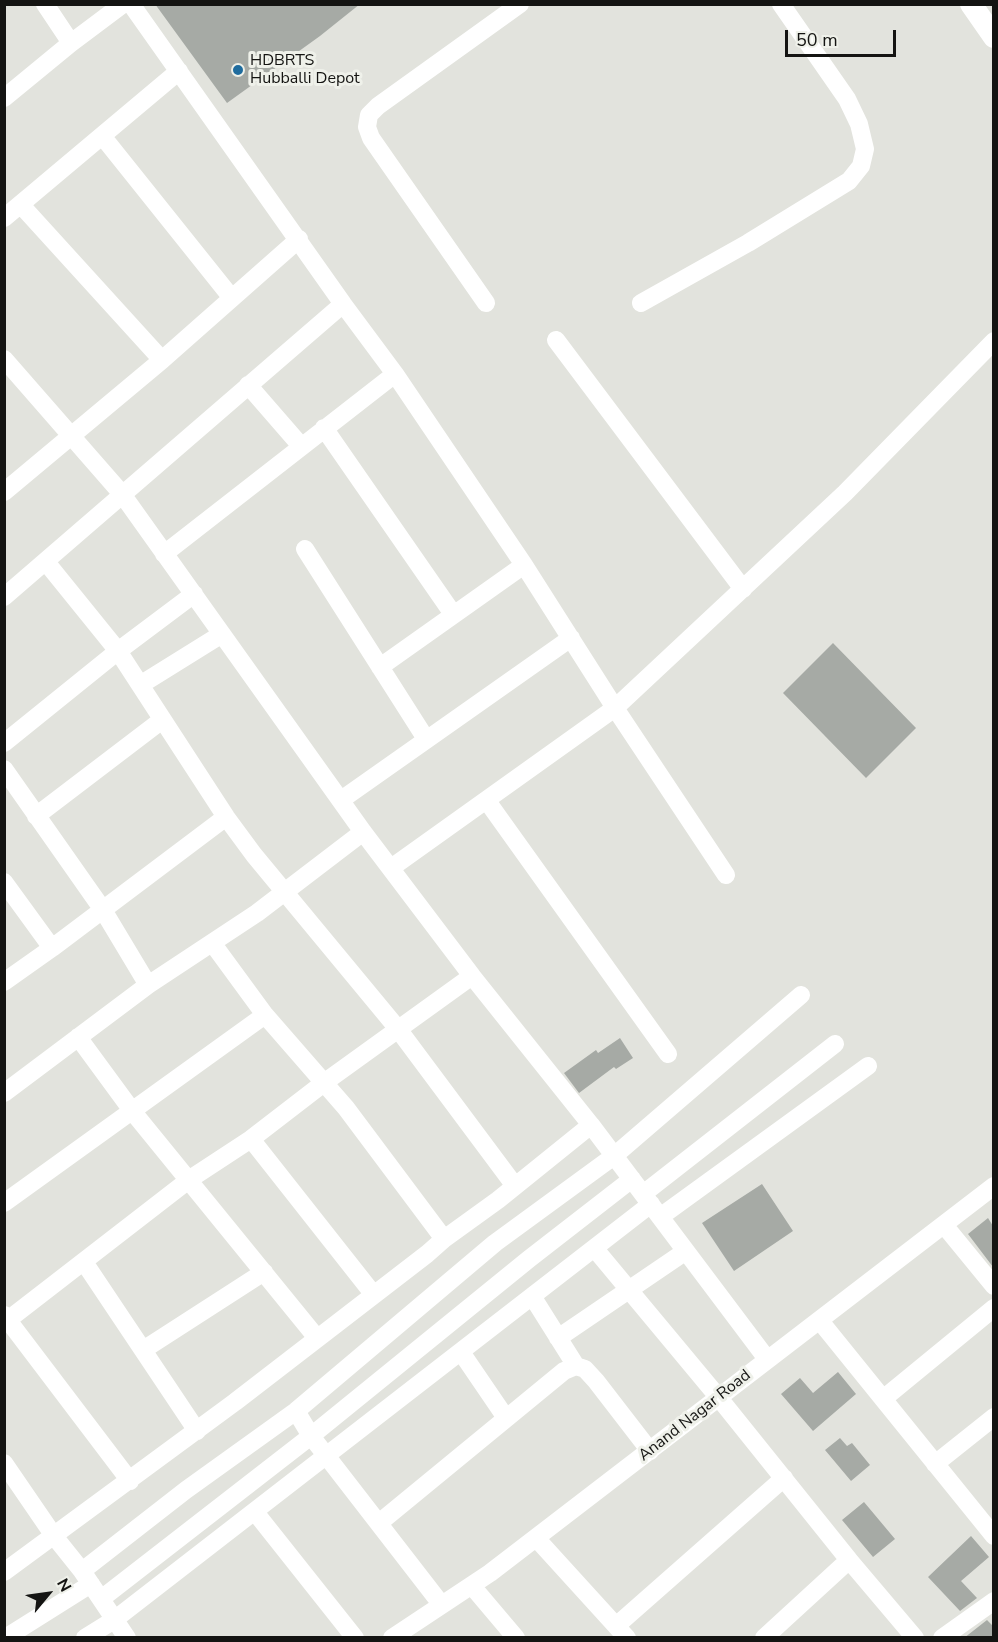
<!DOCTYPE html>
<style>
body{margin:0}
#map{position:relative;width:998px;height:1642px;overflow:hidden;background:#e2e3dd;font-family:"Nunito Sans",sans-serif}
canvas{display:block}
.frame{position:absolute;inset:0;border:6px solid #141412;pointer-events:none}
.north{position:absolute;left:18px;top:1564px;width:60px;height:60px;-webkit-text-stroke:4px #eff1ea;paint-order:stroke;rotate:61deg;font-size:16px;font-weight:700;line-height:24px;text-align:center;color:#141412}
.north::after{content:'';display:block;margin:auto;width:21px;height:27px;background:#141412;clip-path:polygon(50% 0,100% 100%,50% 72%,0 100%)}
.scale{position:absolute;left:785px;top:30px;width:111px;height:27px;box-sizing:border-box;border:3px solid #141412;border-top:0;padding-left:8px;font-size:18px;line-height:21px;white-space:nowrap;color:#141412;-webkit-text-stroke:4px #eff1ea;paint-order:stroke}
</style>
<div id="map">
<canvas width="998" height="1642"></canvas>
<div class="frame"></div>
<div class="north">N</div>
<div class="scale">50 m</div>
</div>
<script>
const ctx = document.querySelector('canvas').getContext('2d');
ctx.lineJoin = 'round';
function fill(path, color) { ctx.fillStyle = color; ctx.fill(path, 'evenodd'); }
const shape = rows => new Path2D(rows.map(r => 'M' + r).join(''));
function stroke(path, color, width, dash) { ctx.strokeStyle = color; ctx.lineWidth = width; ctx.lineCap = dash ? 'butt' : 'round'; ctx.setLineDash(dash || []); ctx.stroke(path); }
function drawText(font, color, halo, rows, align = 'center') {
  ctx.font = font + ' "Nunito Sans",sans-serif'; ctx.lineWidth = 6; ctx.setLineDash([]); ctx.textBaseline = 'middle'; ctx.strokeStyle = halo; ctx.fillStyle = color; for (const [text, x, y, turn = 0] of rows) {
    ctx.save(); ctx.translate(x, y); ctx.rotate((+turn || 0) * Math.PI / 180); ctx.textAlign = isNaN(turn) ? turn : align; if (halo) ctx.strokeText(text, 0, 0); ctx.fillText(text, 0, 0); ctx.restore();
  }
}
fill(shape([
 [155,4,360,4,320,36,227,103],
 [833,643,916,728,866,778,783,693],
 [620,1038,633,1058,616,1069,614,1067,579,1093,564,1073,596,1050,598,1053],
 [762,1184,793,1231,734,1271,702,1223],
 [988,1218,993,1226,993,1267,968,1234],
 [838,1372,856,1394,813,1431,781,1394,800,1378,813,1393],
 [840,1438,847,1446,852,1443,870,1465,851,1481,825,1450],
 [864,1502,895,1539,873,1557,842,1520],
 [971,1536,989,1557,961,1581,977,1598,960,1611,928,1577],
 [987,1620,993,1626,993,1638,964,1638]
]), '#a6aaa5');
stroke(shape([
 [45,4,71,43],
 [131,4,343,304,395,374,524,565],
 [4,98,71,43,123,4],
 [103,137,231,297],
 [21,205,162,360],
 [4,218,179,71],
 [486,303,371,138,367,127,369,115,378,106,520,4],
 [641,303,748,243,849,181,861,166,865,149,859,124,847,99,781,4],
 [556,340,743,589],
 [4,359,122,494,363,832,472,976,591,1125,767,1359],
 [248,385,301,446],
 [324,428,453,614],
 [4,492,162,360,299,239],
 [305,549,426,739],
 [164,554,395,374],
 [46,562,118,651,226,817,254,855,398,1029,515,1186],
 [4,597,343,304],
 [380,667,524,565,615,708,726,875],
 [140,685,222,634],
 [4,743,118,651,194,594],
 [4,769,103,910,148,985],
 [341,800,571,638],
 [487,801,668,1054],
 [36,816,162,720],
 [391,868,615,708,845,493,994,341],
 [4,882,52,948],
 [213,944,265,1015,346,1108,444,1239],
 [4,982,52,948,226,817],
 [78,1037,133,1112,317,1338],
 [4,1093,148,985,257,913,363,832],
 [251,1139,374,1295],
 [643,1194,835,1044],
 [4,1203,265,1015],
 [660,1217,868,1066],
 [944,1225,994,1286],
 [595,1249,719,1398,849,1560,915,1638],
 [84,1262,197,1431],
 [532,1296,576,1366],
 [4,1315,130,1481],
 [820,1321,994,1536],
 [4,1323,190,1179,251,1139,325,1082,472,976],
 [558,1338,686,1251],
 [143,1350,264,1272],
 [461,1352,506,1418],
 [883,1399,994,1308],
 [296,1411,311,1436,441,1604],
 [4,1463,54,1536,82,1571,127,1638],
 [935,1464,994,1417],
 [255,1512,355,1638],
 [379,1523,564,1371,576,1366,585,1369,596,1381,650,1451],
 [536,1538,627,1638],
 [82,1571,186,1490,296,1411,495,1243,614,1156,801,995],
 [4,1572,235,1402,427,1254,444,1239,498,1200,591,1125],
 [472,1586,516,1638],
 [101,1599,311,1436,529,1259,632,1179],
 [616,1626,784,1478],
 [5,1638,91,1584],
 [85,1638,114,1620,651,1204],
 [392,1638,490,1573,994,1186],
 [764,1638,849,1560],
 [942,1638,994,1601]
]), '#fff', 18);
stroke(shape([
 [971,4,994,37]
]), '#fff', 22);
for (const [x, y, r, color] of [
 [238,70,6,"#1f6c9e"]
]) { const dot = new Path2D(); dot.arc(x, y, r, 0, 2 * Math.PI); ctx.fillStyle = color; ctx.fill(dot); stroke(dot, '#eff1ea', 2); }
drawText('16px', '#141412', '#eff1ea', [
 ["HDBRTS",250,61],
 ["Hubballi Depot",250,79]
], 'left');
drawText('16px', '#141412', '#eff1ea', [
 ["Anand Nagar Road",695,1416,-38]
]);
</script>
